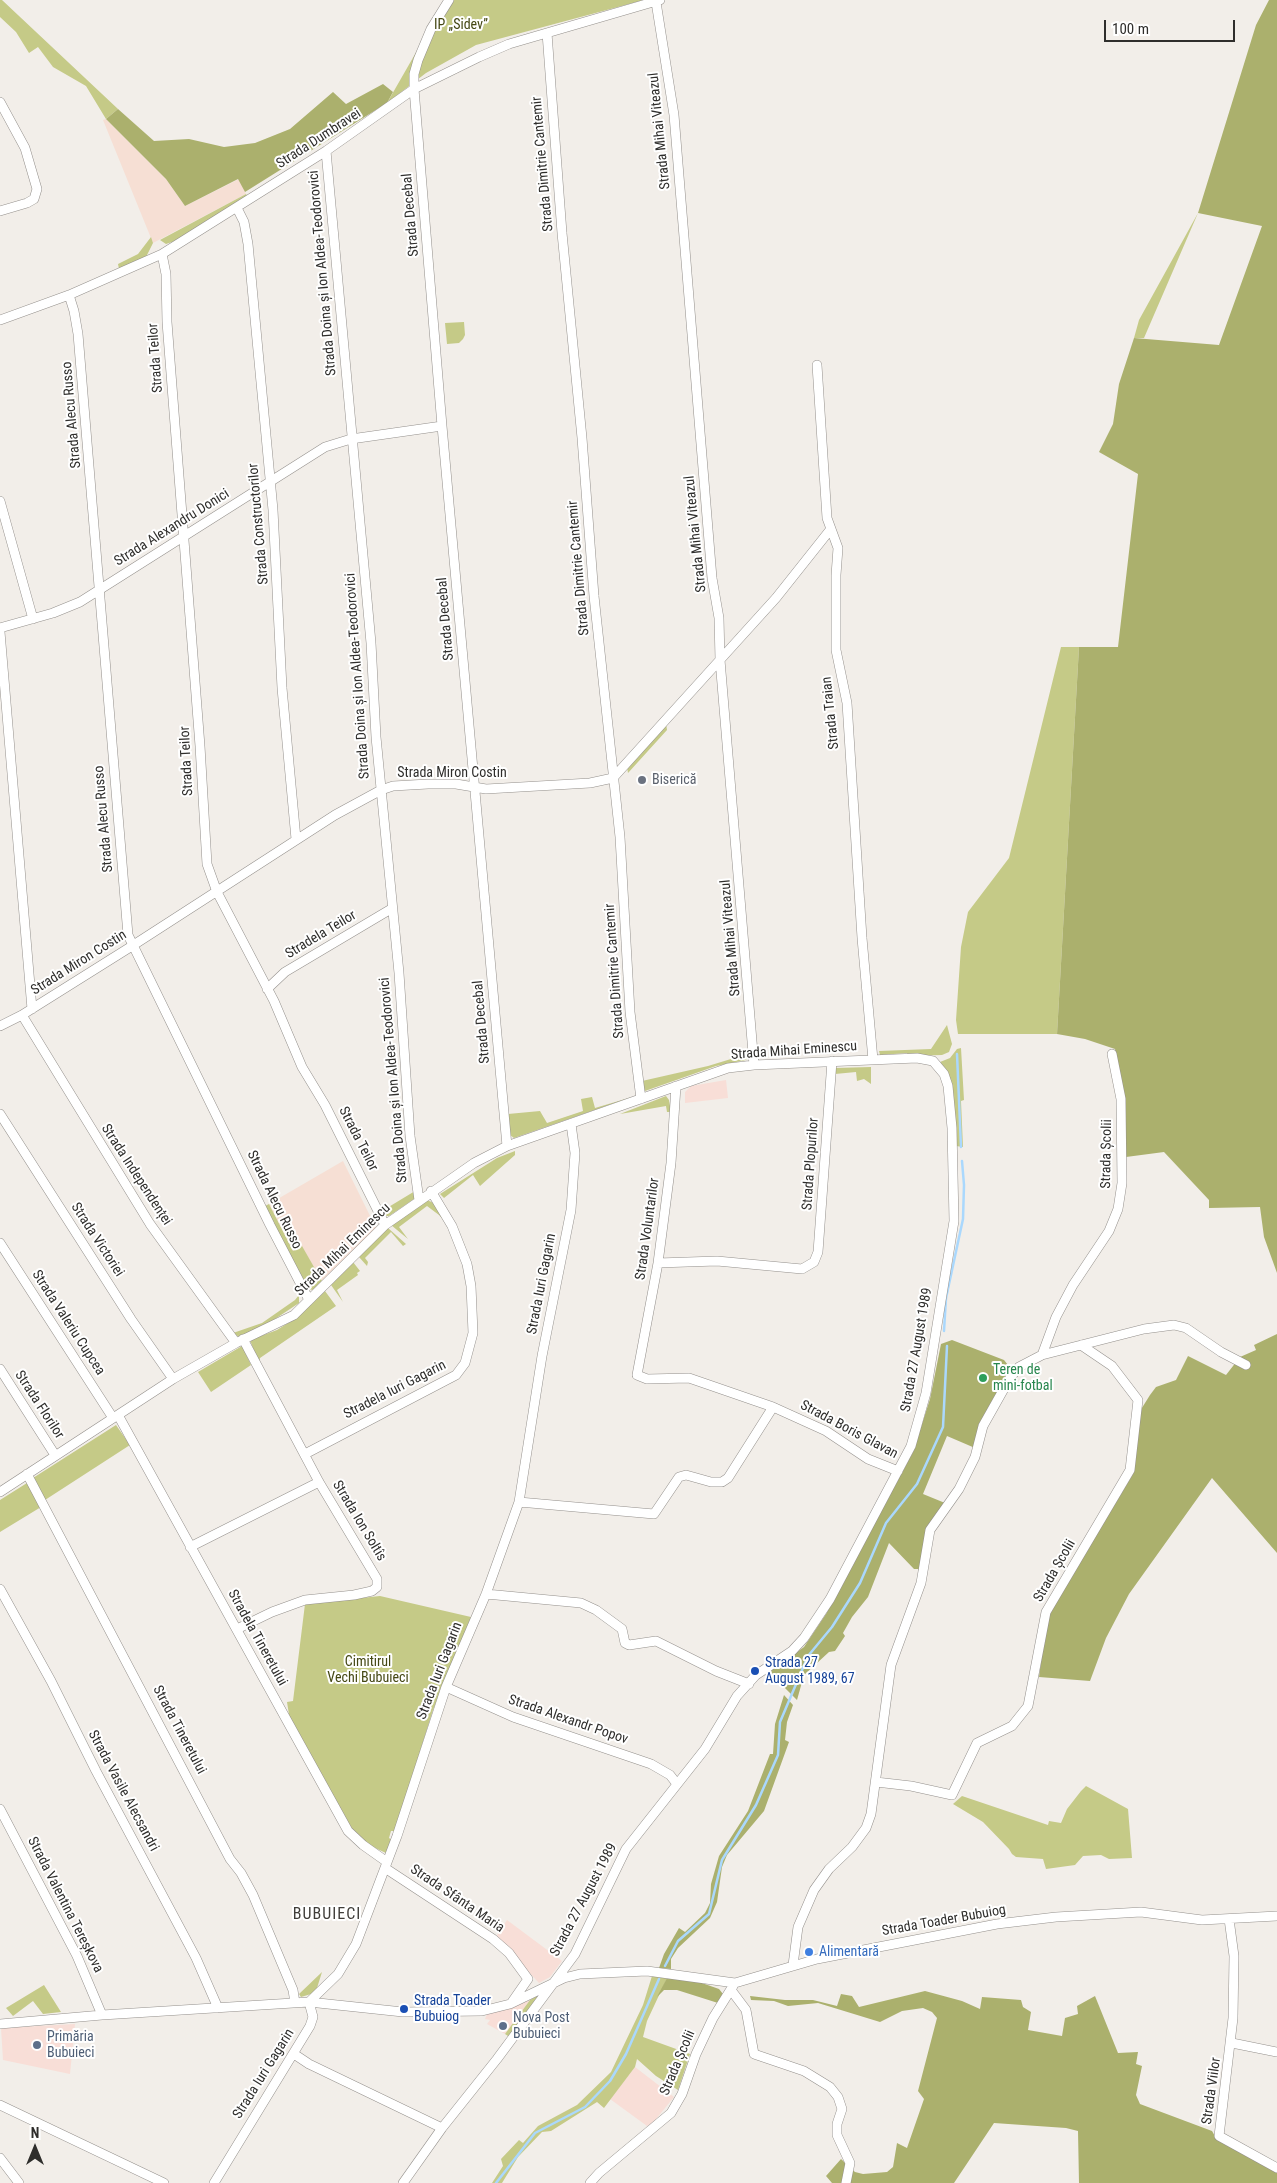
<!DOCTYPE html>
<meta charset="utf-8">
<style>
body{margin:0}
#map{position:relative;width:1277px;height:2183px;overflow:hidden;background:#f2eee9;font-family:"Roboto Condensed",sans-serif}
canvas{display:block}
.north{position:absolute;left:10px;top:2123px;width:50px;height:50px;-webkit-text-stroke:4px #fff;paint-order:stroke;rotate:0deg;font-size:14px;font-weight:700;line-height:20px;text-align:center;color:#2f2e2c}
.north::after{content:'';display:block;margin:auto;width:18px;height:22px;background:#2f2e2c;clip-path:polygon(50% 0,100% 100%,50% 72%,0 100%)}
.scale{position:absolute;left:1104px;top:20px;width:131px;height:22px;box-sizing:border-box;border:2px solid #2f2e2c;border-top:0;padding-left:6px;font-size:15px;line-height:18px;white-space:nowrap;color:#2f2e2c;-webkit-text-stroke:4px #fff;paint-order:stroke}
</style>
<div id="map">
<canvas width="1277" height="2183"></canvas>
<div class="north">N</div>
<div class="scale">100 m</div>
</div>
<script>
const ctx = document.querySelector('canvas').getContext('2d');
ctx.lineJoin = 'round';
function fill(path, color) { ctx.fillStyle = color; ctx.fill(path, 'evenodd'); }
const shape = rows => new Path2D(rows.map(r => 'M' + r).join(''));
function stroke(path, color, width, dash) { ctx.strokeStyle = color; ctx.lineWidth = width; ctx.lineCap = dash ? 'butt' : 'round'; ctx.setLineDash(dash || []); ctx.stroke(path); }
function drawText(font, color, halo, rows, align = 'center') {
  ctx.font = font + ' "Roboto Condensed",sans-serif'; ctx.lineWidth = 4; ctx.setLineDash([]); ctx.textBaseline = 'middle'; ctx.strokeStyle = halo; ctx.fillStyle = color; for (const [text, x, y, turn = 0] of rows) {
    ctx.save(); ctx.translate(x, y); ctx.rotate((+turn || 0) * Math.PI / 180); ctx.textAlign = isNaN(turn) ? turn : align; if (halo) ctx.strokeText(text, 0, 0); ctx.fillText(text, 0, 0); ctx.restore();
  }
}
fill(shape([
 [726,1080,728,1098,685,1103,685,1092,691,1086],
 [507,1920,562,1961,550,1977,539,1983,496,1937],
 [530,2000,505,2034,487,2024,490,2020,485,2019,487,2014],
 [75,2024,70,2074,3,2060,1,2028],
 [635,2067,674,2097,652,2124,647,2126,610,2099]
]), '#f8ded7');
fill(shape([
 [106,119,166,179,185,206,239,179,246,194,153,243,103,120],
 [343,1161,376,1228,322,1281,302,1247,293,1251,269,1204]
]), '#f6dfd4');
fill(shape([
 [0,0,2,0,118,109,106,119,86,86,53,67,38,47,29,53,16,32,0,17],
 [446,0,644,0,476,45,426,73,387,103],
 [246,194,248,197,175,241,166,244,160,240],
 [1198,213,1144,338,1134,338,1139,320],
 [151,237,153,243,146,257,119,269,118,264,138,254],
 [464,322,465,335,463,339,459,343,447,344,445,323],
 [1061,647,1079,647,1057,1034,958,1034,956,1020,961,947,968,912,1009,858],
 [666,723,667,730,628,773,627,767],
 [947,1025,952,1044,949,1052,942,1055,908,1056,907,1053,880,1055,879,1051,931,1049],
 [749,1048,746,1060,716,1066,645,1091,643,1089,642,1081,708,1066,744,1055],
 [961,1048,964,1100,961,1101,963,1147,956,1146,950,1079,940,1062,950,1058,957,1049],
 [871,1067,871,1084,864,1079,857,1081,856,1072,835,1074,836,1068],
 [666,1096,669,1100,671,1112,667,1112,666,1106,620,1114],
 [592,1097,595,1108,632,1097,514,1138,510,1135,508,1114,540,1111,547,1123,583,1111,581,1099],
 [515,1151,515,1155,480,1186,473,1175,444,1198,440,1194,497,1158],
 [415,1191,414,1199,389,1216,384,1216,382,1211],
 [427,1200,436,1204,450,1227,439,1215,427,1206,399,1227,408,1239,391,1225],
 [269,1204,293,1251,302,1246,322,1281,314,1290,306,1289,265,1206],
 [388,1228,406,1244,403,1246,391,1232,365,1258,368,1262,367,1266,359,1257],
 [353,1262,360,1271,357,1273,358,1275,337,1290,343,1302,331,1285],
 [325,1291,336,1306,260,1358,259,1364,250,1340,277,1330,299,1316],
 [299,1295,299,1303,266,1325,239,1337,233,1333,262,1323,295,1300],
 [242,1346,251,1365,211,1392,198,1372],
 [116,1425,130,1445,45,1500,33,1478],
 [27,1483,41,1507,0,1532,0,1500],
 [380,1596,471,1617,433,1710,395,1831,391,1831,389,1838,392,1840,386,1853,364,1843,352,1832,290,1721,287,1702,293,1701,305,1604],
 [1086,1786,1128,1809,1132,1858,1109,1859,1101,1855,1083,1856,1075,1865,1046,1869,1043,1859,1016,1857,1012,1854,1009,1849,983,1822,953,1804,962,1796,1048,1825,1049,1821,1061,1823,1067,1809,1081,1791],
 [322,1972,317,1988,311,1994,301,1997,299,1994],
 [652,1976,668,1976,647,2021,643,2037,690,2054,678,2090,656,2076,637,2059,635,2067,604,2108,597,2102,551,2131,542,2132,518,2157,502,2183,492,2183,503,2166,501,2159,519,2140,523,2143,538,2126,577,2105,611,2072,643,2005],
 [44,1985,61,2012,43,2014,33,2001,13,2016,6,2008],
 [537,1996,539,1998,511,2038,505,2034,530,2000]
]), '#c5ca87');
fill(shape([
 [1269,0,1277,0,1277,1273,1264,1237,1260,1207,1209,1208,1209,1200,1164,1152,1126,1157,1125,1098,1115,1049,1085,1039,1057,1034,1079,647,1118,647,1138,474,1099,452,1113,424,1119,384,1134,338,1219,345,1262,226,1198,213,1256,25],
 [383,84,393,92,387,103,245,192,238,179,185,206,166,179,106,119,118,109,154,141,189,139,224,147,255,143,290,129,333,92,346,104],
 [1277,1334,1277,1553,1212,1478,1129,1594,1106,1638,1090,1681,1039,1677,1046,1624,1053,1607,1133,1474,1140,1411,1150,1395,1156,1387,1176,1380,1188,1356,1226,1375,1240,1357,1256,1350,1254,1345],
 [952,1340,1004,1360,1008,1365,1008,1370,981,1425,975,1448,947,1436,923,1494,945,1503,927,1531,918,1575,918,1569,914,1569,889,1543,868,1597,852,1617,843,1633,845,1636,835,1651,829,1652,804,1675,797,1700,784,1687,765,1675,804,1647,826,1614,913,1452,930,1399,941,1344],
 [784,1695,793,1705,787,1722,785,1740,789,1742,764,1811,727,1855,722,1867,717,1902,710,1918,678,1948,671,1959,671,1969,659,1968,664,1954,679,1928,685,1932,705,1913,710,1903,711,1884,719,1856,748,1811,770,1754,773,1754,775,1724],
 [668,1976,699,1982,719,1989,723,1994,718,2003,677,1990,664,1990,657,1997],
 [925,1991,962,2001,980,2009,982,1997,1021,2000,1023,2007,1031,2012,1028,2030,1062,2036,1065,2018,1078,2014,1077,2006,1095,1996,1118,2053,1138,2052,1136,2064,1142,2066,1136,2095,1140,2104,1212,2131,1216,2138,1277,2172,1277,2183,1079,2183,1078,2131,1066,2128,994,2123,954,2183,832,2183,826,2176,841,2159,855,2172,863,2174,887,2172,893,2167,897,2143,907,2148,924,2099,918,2091,937,2018,932,2012,923,2008,902,2011,880,2022,818,2003,788,2006,774,2001,751,2000,750,1996,785,2000,813,2000,837,2006,841,1994,852,1996,859,2007]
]), '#abb06d');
stroke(shape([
 [957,1054,961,1147],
 [944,1331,946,1298,963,1219,964,1185,962,1161],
 [665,1966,678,1941,709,1914,722,1860,756,1805,778,1755,780,1722,808,1656,832,1627,860,1583,886,1523,917,1484,943,1427,947,1346],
 [496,2183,535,2133,585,2107,610,2081,626,2054,659,1979]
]), '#aad8fd', 2.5);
const minor = shape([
 [449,0,431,29,418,60,414,74,414,89,442,426,507,1146],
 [656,2,674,115,712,578,719,618,720,660,754,1065],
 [547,33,562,233,582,438,594,596,620,837,630,1012,641,1099],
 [0,102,25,148,37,189,34,199,27,203,0,211],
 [326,151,371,643,376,737,399,973,410,1136,419,1200],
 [237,208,244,222,248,244,273,510,282,688,296,839],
 [162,254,166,274,167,322,200,746,207,864,217,892,274,1001,302,1067,325,1105,385,1225],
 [69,295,74,311,78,334,128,935,270,1225,309,1300],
 [0,320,69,295,162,254,326,151,414,89,479,57,509,44,660,0],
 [817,365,827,518,838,548,836,575,836,650,847,703,862,938,873,1060],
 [0,501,33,619],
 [0,628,53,613,80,602,325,447,351,439,442,426],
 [0,632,32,1009],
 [267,989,285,972,391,909],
 [22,1015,150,1224,236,1343],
 [0,1026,22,1015,132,946,335,815,381,790,393,786,428,784,456,784,486,789,590,783,613,778,776,598,830,530],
 [676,1086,671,1163,658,1263,637,1375,647,1379,689,1378,773,1407],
 [0,1114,131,1319,173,1379],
 [0,1243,113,1418],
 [658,1263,717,1261,802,1269,814,1262,818,1252,832,1061],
 [1042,1355,1056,1317,1073,1285,1109,1231,1118,1209,1122,1183,1121,1099,1112,1054],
 [0,1369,55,1455],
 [118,1415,348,1831,363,1845,387,1862],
 [305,1454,456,1375,465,1363,473,1333,471,1286,467,1264,452,1226,431,1191],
 [27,1474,230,1859,241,1873,253,1895,293,1990,295,2003],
 [0,1492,173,1379,236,1343,294,1315,385,1225,474,1163,507,1146,728,1068,754,1065,917,1058,933,1061,944,1074,948,1086,952,1128,954,1221,926,1393,911,1446,830,1599,804,1638,792,1651,756,1675,737,1696,705,1749,626,1849,575,1954,497,2059,442,2128,403,2183],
 [519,1502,654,1514,679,1477,686,1475,711,1482,722,1482,728,1478,773,1407,826,1431,868,1459,898,1471],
 [190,1547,319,1482],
 [0,1589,51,1681,96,1771,196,1958,218,2008],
 [486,1594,581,1603,596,1610,622,1629,625,1643,629,1645,656,1641,716,1671,749,1684],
 [237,1629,272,1612,305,1600,354,1595,372,1591,377,1587,377,1579,319,1482,243,1339],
 [446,1687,513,1717,651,1764,670,1775,677,1784],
 [876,1782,911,1786,952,1795,977,1743,1012,1726,1028,1706,1046,1612,1130,1470,1138,1400,1112,1366,1081,1345],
 [0,1809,77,1956,102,2015],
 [385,1868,493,1939,509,1953,528,1979,512,2002],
 [1229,1919,1234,1956,1233,2018,1219,2136,1277,2168],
 [793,1965,798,1927,814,1890,829,1869,852,1847,866,1828,871,1814,891,1665,921,1583,930,1530,959,1489,975,1457,983,1426,1010,1378,1019,1367,1042,1355,1144,1329,1174,1325,1186,1328,1221,1352,1246,1365],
 [731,1990,746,2010,754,2054,804,2071,830,2087,838,2097,842,2109,837,2124,837,2135,850,2163,846,2183],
 [0,2024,102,2015,309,2002,403,2012,482,2011,510,2004,564,1978,580,1974,647,1971,735,1983,817,1959,997,1924,1056,1917,1141,1912,1202,1920,1277,1916],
 [1232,2043,1277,2052],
 [294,2054,309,2064,442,2128],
 [0,2105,164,2183],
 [0,2158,19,2183],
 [214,2183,310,2026,313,2017,309,2002,338,1974,356,1944,397,1836,446,1687,486,1594,519,1502,542,1356,571,1210,575,1153,571,1124],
 [590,2183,599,2173,671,2113,682,2094,696,2054,713,2018,733,1986]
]);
stroke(minor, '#94908c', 10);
stroke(minor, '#fff', 9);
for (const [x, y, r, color] of [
 [642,780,5,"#6b7280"],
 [983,1378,5,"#2e9e5b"],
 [755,1671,5,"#1a4fb4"],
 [809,1952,5,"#3f7fe0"],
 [404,2009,5,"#1a4fb4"],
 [503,2026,5,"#5c6f8a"],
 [37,2045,5,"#5c6f8a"]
]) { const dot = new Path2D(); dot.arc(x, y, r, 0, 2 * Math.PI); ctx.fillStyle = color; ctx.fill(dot); stroke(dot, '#fff', 2); }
drawText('14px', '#444713', '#fff', [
 ["IP „Sidev”",461,25],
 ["Cimitirul",368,1662],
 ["Vechi Bubuieci",368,1678]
]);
drawText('14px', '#2f2e2c', '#fff', [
 ["Strada Mihai Viteazul",660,131,-96],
 ["Strada Dumbravei",319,139,-33],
 ["Strada Dimitrie Cantemir",543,164,-95],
 ["Strada Decebal",411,215,-95],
 ["Strada Doina și Ion Aldea-Teodorovici",323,273,-95],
 ["Strada Teilor",156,358,-94],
 ["Strada Alecu Russo",72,415,-95],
 ["Strada Constructorilor",259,524,-95],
 ["Strada Alexandru Donici",172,528,-32],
 ["Strada Mihai Viteazul",696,534,-96],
 ["Strada Dimitrie Cantemir",579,568,-95],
 ["Strada Decebal",446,619,-95],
 ["Strada Doina și Ion Aldea-Teodorovici",358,676,-94],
 ["Strada Traian",831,713,-96],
 ["Strada Teilor",187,761,-93],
 ["Strada Miron Costin",452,773],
 ["Strada Alecu Russo",104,819,-95],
 ["Stradela Teilor",321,935,-31],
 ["Strada Mihai Viteazul",731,938,-95],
 ["Strada Miron Costin",79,963,-32],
 ["Strada Dimitrie Cantemir",615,971,-94],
 ["Strada Decebal",482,1022,-95],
 ["Strada Mihai Eminescu",794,1051,-4],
 ["Strada Doina și Ion Aldea-Teodorovici",394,1080,-95],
 ["Strada Teilor",358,1139,63],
 ["Strada Școlii",1107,1154,-89],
 ["Strada Plopurilor",811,1164,-86],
 ["Strada Independenței",136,1175,57],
 ["Strada Alecu Russo",274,1200,64],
 ["Strada Voluntarilor",648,1229,-82],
 ["Strada Victoriei",97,1240,57],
 ["Strada Mihai Eminescu",343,1250,-44],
 ["Strada Iuri Gagarin",542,1284,-79],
 ["Strada Valeriu Cupcea",68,1323,57],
 ["Strada 27 August 1989",917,1350,-80],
 ["Stradela Iuri Gagarin",395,1390,-27],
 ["Strada Florilor",39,1405,57],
 ["Strada Boris Glavan",849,1430,28],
 ["Strada Ion Soltîs",359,1521,59],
 ["Strada Școlii",1055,1571,-60],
 ["Stradela Tineretului",257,1638,61],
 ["Strada Iuri Gagarin",440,1671,-69],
 ["Strada Alexandr Popov",568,1720,19],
 ["Strada Tineretului",179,1730,62],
 ["Strada Vasile Alecsandri",123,1791,62],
 ["Strada Sfânta Maria",457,1899,34],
 ["Strada 27 August 1989",584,1900,-62],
 ["Strada Valentina Tereșkova",65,1905,63],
 ["Strada Toader Bubuiog",944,1921,-10],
 ["Strada Școlii",678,2063,-67],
 ["Strada Iuri Gagarin",264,2074,-58],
 ["Strada Viilor",1212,2091,-82]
]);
drawText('14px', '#5b616d', '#fff', [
 ["Biserică",652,780]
], 'left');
drawText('14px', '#27864d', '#fff', [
 ["Teren de",993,1370],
 ["mini-fotbal",993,1386]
], 'left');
drawText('14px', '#164399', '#fff', [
 ["Strada 27",765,1663],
 ["August 1989, 67",765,1679],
 ["Strada Toader",414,2001],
 ["Bubuiog",414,2017]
], 'left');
drawText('14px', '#366cbe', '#fff', [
 ["Alimentară",819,1952]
], 'left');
drawText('14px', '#4e5e75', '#fff', [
 ["Nova Post",513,2018],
 ["Bubuieci",513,2034],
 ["Primăria",47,2037],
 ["Bubuieci",47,2053]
], 'left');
ctx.letterSpacing = '1px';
drawText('16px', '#403d39', '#fff', [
 ["BUBUIECI",327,1915]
]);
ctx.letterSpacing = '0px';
</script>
